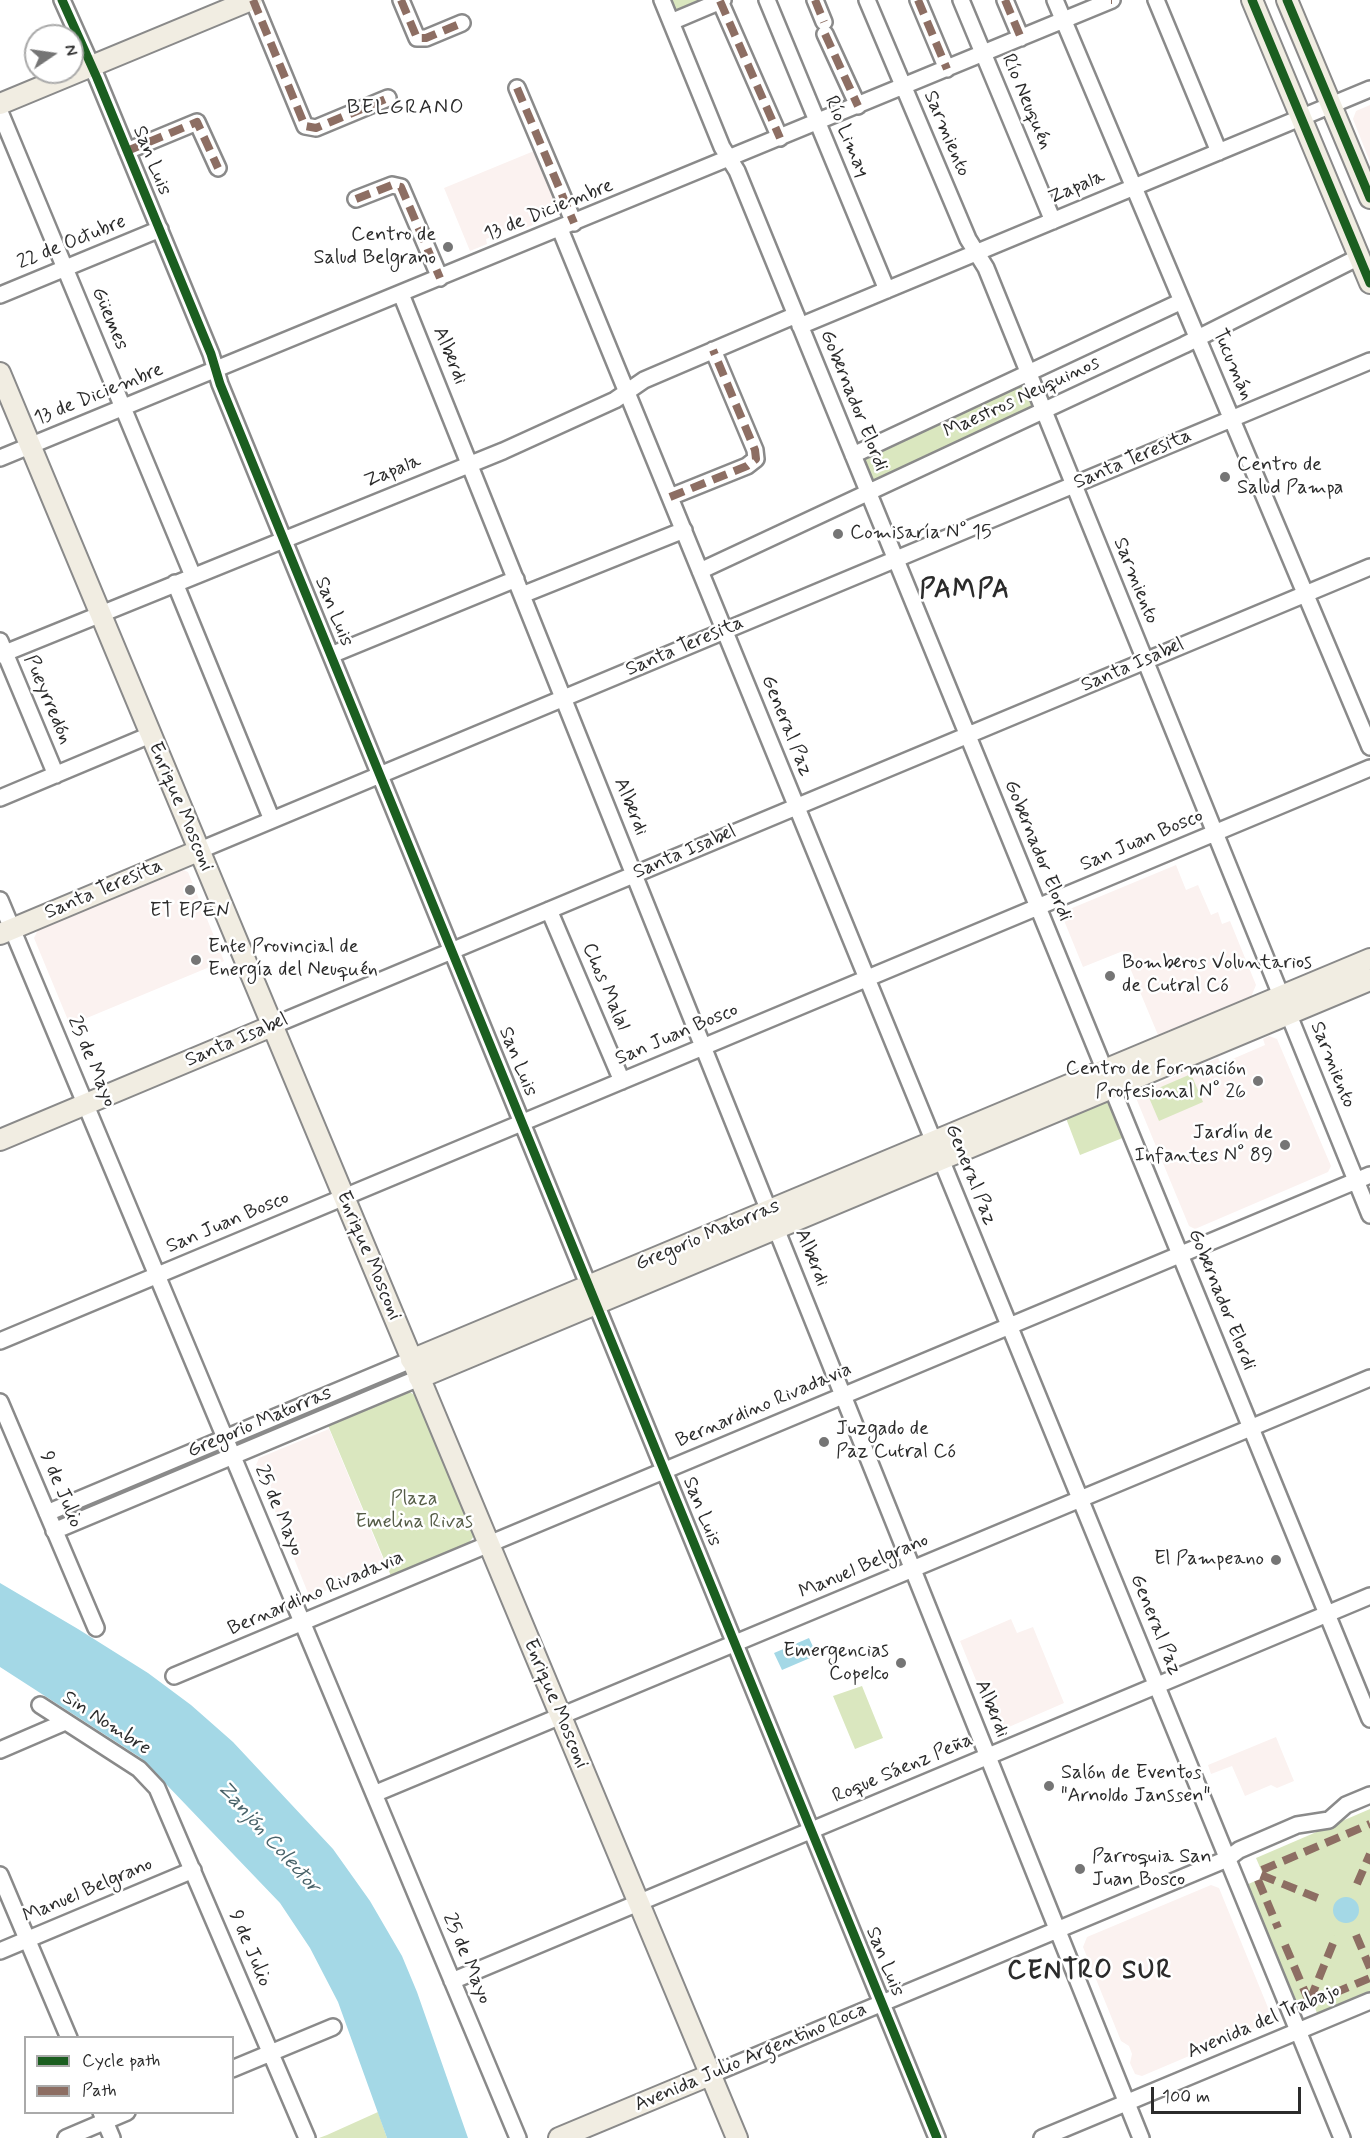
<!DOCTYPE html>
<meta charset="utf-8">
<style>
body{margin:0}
#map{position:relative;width:1370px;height:2138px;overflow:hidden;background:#fff;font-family:Mynerve,sans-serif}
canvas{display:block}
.legend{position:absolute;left:24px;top:2036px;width:210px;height:78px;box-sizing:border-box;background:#fff;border:2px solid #aaa;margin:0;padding:8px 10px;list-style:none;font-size:18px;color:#2b2b2b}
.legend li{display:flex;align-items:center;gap:12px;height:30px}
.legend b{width:30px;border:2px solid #aaa}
.north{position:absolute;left:24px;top:24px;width:60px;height:60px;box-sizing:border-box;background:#fff;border:2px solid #aaa;border-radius:50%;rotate:77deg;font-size:16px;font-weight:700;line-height:24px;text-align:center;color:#2b2b2b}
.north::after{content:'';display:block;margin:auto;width:21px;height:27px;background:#757575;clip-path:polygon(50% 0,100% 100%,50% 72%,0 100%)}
.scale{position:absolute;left:1151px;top:2087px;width:150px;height:27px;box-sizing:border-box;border:3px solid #2b2b2b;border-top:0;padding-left:8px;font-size:18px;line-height:21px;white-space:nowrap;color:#2b2b2b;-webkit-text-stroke:4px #fff;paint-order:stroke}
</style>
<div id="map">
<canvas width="1370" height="2138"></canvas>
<ul class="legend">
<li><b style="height:8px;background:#1b5e20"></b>Cycle path</li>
<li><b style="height:8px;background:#8d6e63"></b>Path</li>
</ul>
<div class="north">N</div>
<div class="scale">100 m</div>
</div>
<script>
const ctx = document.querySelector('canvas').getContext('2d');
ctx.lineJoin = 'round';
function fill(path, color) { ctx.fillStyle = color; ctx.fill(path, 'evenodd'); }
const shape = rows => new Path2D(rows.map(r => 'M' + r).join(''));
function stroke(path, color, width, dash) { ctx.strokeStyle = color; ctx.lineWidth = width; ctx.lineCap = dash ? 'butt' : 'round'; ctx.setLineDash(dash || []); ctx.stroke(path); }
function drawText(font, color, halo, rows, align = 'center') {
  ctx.font = font + ' Mynerve,sans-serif'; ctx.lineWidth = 5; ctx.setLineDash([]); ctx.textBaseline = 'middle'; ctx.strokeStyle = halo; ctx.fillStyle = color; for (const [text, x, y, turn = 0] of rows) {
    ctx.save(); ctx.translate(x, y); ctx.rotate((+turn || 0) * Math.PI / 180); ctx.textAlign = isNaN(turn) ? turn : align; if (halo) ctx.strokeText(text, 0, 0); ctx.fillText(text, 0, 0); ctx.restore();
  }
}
fill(shape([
 [1370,105,1370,162,1353,119,1356,111],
 [534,151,556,205,554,211,531,220,533,225,520,230,515,227,486,239,487,244,470,251,444,188],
 [1176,865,1186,890,1198,885,1211,915,1218,912,1222,924,1230,921,1256,985,1251,997,1158,1035,1123,951,1083,967,1063,918,1065,911],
 [181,869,188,872,224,961,70,1025,34,938,38,930],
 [1269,1036,1277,1039,1331,1166,1328,1172,1195,1229,1189,1226,1136,1098,1138,1092,1218,1058,1221,1064,1265,1045,1263,1039],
 [329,1429,386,1566,315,1595,308,1593,268,1494,271,1487,264,1468,256,1465,259,1458],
 [1011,1619,1017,1633,1033,1627,1064,1703,1002,1730,995,1727,960,1641],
 [1276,1737,1294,1781,1277,1788,1271,1785,1245,1796,1232,1766,1211,1774,1208,1765],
 [1211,1885,1219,1888,1271,2015,1267,2023,1142,2076,1135,2074,1130,2063,1132,2054,1129,2046,1121,2041,1083,1947,1087,1937]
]), '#fbf2f0');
fill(shape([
 [671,0,707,0,680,11,675,9],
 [1024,382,1034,408,875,482,871,479,864,458],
 [1191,1074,1203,1102,1159,1121,1147,1093],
 [1109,1099,1125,1137,1080,1155,1064,1113],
 [393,1375,395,1381,248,1440,248,1434],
 [407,1390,416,1396,474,1536,468,1544,391,1576,327,1423],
 [214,1450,216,1457,75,1516,72,1514,71,1510],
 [862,1686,883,1738,855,1749,833,1696],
 [1370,1809,1370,1991,1317,2013,1313,2002,1308,1999,1296,2004,1246,1885,1260,1879,1262,1872,1256,1858],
 [378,2112,387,2138,319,2138,327,2135]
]), '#dae7bf');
fill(shape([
 [0,1583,78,1629,148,1673,191,1705,233,1742,333,1849,370,1901,402,1956,417,1992,468,2138,387,2138,338,2002,310,1948,280,1903,141,1758,0,1667],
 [809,1638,817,1655,782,1670,774,1653],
 '1333 1910a13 13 0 1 1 26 0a13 13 0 1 1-26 0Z'
]), '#a4d8e6');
const minor = shape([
 [62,0,97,78,211,354,220,384,937,2138],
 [253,0,305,126,316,128,388,98],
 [401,0,417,38,426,38,462,23],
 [662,0,722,147,737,171,1370,1719],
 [767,0,887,290],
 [815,0,824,22],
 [867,0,968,239,986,268,1370,1215],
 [918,0,947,69],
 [961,0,1053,221],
 [1005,0,1021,38],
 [1055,0,1370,747],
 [1156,0,1219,152],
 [720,1,780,138],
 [671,22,723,0],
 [825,34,858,106],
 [517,88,574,223],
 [0,112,193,576],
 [127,151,197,122,218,168],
 [356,199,392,185,401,187,440,278],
 [560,229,1342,2138],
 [401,294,1141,2138],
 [0,295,160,229],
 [800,326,1370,89],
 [853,455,1182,301],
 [0,458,1112,0],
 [670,497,747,466,756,459,755,450,713,350],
 [700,571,1184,345,1359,257],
 [175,583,272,820],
 [522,595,684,530],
 [0,641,56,775],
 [0,655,503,451,615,400,644,380,796,315],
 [331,655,516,579],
 [0,798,150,735],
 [198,851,1370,361],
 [0,900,518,2138],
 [549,910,622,1081],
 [272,1026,1370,567],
 [0,1341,1370,768],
 [0,1402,96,1628],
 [47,1513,411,1360],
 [54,1531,419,1378],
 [174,1676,1370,1175],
 [40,1705,139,1769,157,1788,307,2138],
 [0,1750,65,1722],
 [374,1794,1370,1378],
 [0,1875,69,2038],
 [0,1951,193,1870],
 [452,1981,1370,1596],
 [232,2069,333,2027],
 [710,2075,1227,1859,1239,1850,1297,1825,1329,1820,1346,1805,1370,1795],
 [101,2112,112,2138],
 [66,2138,127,2112],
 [1042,2138,1370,2001]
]);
const major = shape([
 [1252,0,1370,283],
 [1287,0,1370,198],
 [0,104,251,0],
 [0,373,737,2138],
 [0,934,198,851],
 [0,1140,272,1026],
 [411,1360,1370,959],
 [419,1378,1370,980],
 [559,2138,710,2075]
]);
stroke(minor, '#8a8a8a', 20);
stroke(major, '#8a8a8a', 24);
stroke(minor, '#fff', 15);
stroke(major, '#f1ede2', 20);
stroke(shape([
 [253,0,305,126,316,128,388,98],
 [401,0,417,38,426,38,462,23],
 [815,0,824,22],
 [918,0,947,69],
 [1005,0,1021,38],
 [1111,0,1112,0],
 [720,1,780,138],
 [825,34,858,106],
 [517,88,574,223],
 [127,151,197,122,218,168],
 [356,199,392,185,401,187,440,278],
 [670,497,747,466,756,459,755,450,713,350],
 [1262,1870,1370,1824],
 [1261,1875,1320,1899],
 [1258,1880,1278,1928],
 [1357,1884,1370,1854],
 [1356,1935,1370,1968],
 [1285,1945,1308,1999],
 [1310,2000,1336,1936],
 [1313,2002,1370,1978]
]), '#8d6e63', 8, [15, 8]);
stroke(shape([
 [62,0,97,78,211,354,220,384,937,2138],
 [1252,0,1370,283],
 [1287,0,1370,198]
]), '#1b5e20', 9);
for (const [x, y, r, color] of [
 [448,247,6,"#757575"],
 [1225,477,6,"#757575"],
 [838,534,6,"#757575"],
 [190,890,6,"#757575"],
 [196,960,6,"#757575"],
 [1110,976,6,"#757575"],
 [1258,1081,6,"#757575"],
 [1285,1145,6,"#757575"],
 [824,1442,6,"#757575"],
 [1276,1560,6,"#757575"],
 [901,1663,6,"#757575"],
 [1049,1786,6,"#757575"],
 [1080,1869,6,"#757575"]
]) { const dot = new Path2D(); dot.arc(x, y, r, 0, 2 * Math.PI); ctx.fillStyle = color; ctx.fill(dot); stroke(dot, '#fff', 2); }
drawText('20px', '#2b2b2b', '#fff', [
 ["Río Neuquén",1026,102,67],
 ["Sarmiento",946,134,67],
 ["Río Limay",846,137,67],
 ["San Luis",151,161,68],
 ["Zapala",1077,188,-23],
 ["13 de Diciembre",549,211,-22],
 ["22 de Octubre",72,243,-22],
 ["Güemes",109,319,67],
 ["Alberdi",449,356,68],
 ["Tucumán",1232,365,67],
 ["13 de Diciembre",99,395,-22],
 ["Maestros Neuquinos",1022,398,-25],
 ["Gobernador Elordi",853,401,68],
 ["Santa Teresita",1133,460,-23],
 ["Zapala",393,472,-22],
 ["Sarmiento",1135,581,68],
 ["San Luis",333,612,68],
 ["Santa Teresita",685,647,-23],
 ["Santa Isabel",1133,666,-23],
 ["Pueyrredón",47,700,67],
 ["General Paz",786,726,68],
 ["Enrique Mosconi",180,807,67],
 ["Alberdi",630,807,68],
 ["San Juan Bosco",1142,841,-23],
 ["Gobernador Elordi",1037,851,68],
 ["Santa Isabel",685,853,-23],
 ["Santa Teresita",104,890,-23],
 ["Chos Malal",605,987,67],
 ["San Juan Bosco",677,1035,-23],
 ["Santa Isabel",237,1041,-23],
 ["25 de Mayo",91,1062,67],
 ["San Luis",517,1062,68],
 ["Sarmiento",1332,1065,68],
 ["General Paz",970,1175,68],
 ["San Juan Bosco",228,1223,-23],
 ["Gregorio Matorras",708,1236,-23],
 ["Enrique Mosconi",368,1256,67],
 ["Alberdi",811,1258,68],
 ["Gobernador Elordi",1221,1300,68],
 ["Bernardino Rivadavia",764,1406,-23],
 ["Gregorio Matorras",260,1423,-23],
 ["9 de Julio",60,1490,67],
 ["25 de Mayo",278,1511,67],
 ["San Luis",701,1512,68],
 ["Manuel Belgrano",864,1567,-23],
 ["Bernardino Rivadavia",316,1594,-23],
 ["General Paz",1155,1625,68],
 ["Enrique Mosconi",555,1704,67],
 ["Alberdi",991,1709,68],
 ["Sin Nombre",106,1724,33],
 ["Roque Sáenz Peña",903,1769,-23],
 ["Manuel Belgrano",88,1891,-23],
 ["9 de Julio",249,1949,67],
 ["25 de Mayo",466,1959,67],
 ["San Luis",884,1962,68],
 ["Avenida del Trabajo",1264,2022,-23],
 ["Avenida Julio Argentino Roca",751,2058,-23]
]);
drawText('20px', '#2b2b2b', '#fff', [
 ["Centro de",436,236,"right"],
 ["Salud Belgrano",436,259,"right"],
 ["Centro de",1237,466],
 ["Salud Pampa",1237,489],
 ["Comisaría N° 15",850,534],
 ["ET EPEN",190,912,"center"],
 ["Ente Provincial de",208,948],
 ["Energía del Neuquén",208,971],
 ["Bomberos Voluntarios",1122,964],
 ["de Cutral Có",1122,987],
 ["Centro de Formación",1246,1070,"right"],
 ["Profesional N° 26",1246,1093,"right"],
 ["Jardín de",1273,1134,"right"],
 ["Infantes N° 89",1273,1157,"right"],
 ["Juzgado de",836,1430],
 ["Paz Cutral Có",836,1453],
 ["El Pampeano",1264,1560,"right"],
 ["Emergencias",889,1652,"right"],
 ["Copelco",889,1675,"right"],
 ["Salón de Eventos",1061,1774],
 ["\"Arnoldo Janssen\"",1061,1797],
 ["Parroquia San",1092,1858],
 ["Juan Bosco",1092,1881]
], 'left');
drawText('20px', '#565d48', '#fff', [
 ["Plaza",414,1500],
 ["Emelina Rivas",414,1523]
]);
ctx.letterSpacing = '1.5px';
drawText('21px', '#2b2b2b', '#fff', [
 ["BELGRANO",406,109]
]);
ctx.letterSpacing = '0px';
drawText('italic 21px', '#486269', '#fff', [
 ["Zanjón Colector",268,1838,48]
]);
ctx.letterSpacing = '1.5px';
drawText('bold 26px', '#2b2b2b', '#fff', [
 ["PAMPA",965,592],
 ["CENTRO SUR",1090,1973]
]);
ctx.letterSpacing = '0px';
</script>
